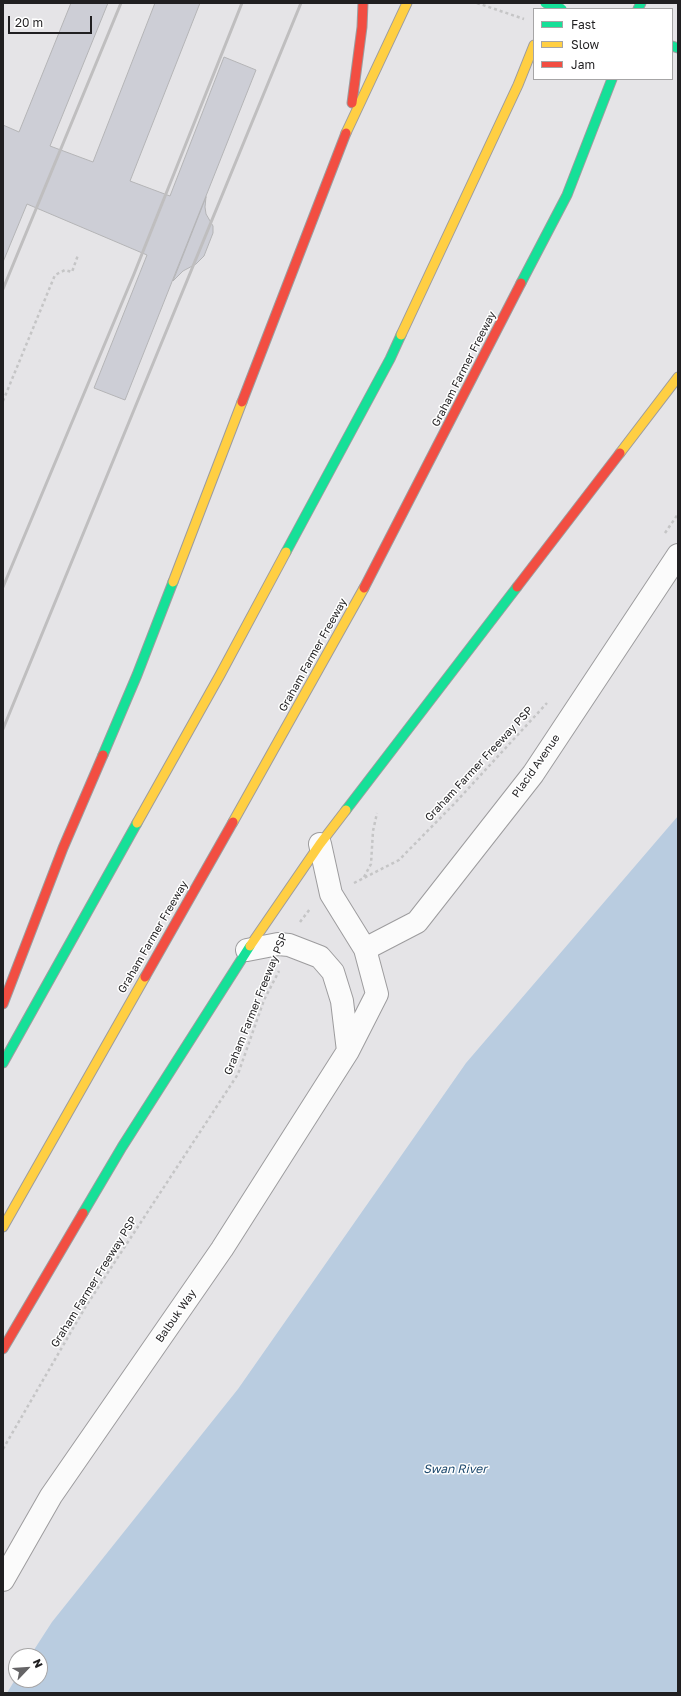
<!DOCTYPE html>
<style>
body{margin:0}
#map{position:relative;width:681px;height:1696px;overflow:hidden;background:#e5e4e7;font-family:"Golos Text",sans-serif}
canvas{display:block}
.frame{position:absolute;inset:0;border:4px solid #201f21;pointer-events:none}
.legend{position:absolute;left:533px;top:8px;width:140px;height:72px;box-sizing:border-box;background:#fff;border:1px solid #a6a5a6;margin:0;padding:5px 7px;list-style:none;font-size:12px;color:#201f21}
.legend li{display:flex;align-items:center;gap:8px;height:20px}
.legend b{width:20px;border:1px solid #a6a5a6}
.north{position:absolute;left:8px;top:1648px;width:40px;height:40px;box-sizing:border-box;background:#fff;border:1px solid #a6a5a6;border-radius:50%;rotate:65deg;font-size:11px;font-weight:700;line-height:16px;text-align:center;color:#201f21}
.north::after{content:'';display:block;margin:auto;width:14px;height:18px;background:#656466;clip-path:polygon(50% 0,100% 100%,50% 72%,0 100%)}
.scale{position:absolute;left:8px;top:16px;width:84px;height:18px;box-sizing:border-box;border:2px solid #201f21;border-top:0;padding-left:5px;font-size:12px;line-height:14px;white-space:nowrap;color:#201f21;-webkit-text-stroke:3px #fff;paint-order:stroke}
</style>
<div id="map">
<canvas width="681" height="1696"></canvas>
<div class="frame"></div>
<ul class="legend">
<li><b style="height:5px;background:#16e098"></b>Fast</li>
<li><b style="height:5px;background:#ffcf43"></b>Slow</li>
<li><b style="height:5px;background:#f24e42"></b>Jam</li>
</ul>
<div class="north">N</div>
<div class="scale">20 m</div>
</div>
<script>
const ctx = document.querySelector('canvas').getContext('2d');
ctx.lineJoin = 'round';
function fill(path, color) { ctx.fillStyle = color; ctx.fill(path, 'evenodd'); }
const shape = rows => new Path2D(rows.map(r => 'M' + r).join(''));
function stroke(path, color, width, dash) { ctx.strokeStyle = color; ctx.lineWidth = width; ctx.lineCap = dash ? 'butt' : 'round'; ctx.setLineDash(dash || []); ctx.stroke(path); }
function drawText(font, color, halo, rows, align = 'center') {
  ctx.font = font + ' "Golos Text",sans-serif'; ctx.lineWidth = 3; ctx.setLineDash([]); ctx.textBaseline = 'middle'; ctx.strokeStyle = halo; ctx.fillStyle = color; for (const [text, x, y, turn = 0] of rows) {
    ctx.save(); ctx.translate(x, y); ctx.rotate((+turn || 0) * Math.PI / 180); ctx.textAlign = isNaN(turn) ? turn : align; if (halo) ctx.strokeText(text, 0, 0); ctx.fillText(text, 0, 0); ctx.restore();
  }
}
fill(shape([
 [678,816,678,1693,7,1693,16,1678,16,1680,40,1680,40,1656,30,1656,52,1622,238,1389,466,1063]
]), '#b9cce0');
const building = shape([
 [71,3,108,3,50,146,93,162,155,3,200,3,130,181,170,196,224,57,256,70,125,400,94,388,147,255,27,204,3,262,3,125,19,132,71,3],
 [206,197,205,207,206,214,213,226,213,233,204,256,196,264,183,271,173,281,206,197]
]);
fill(building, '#cdced6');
stroke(building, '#b4b4b6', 1);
const street = shape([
 [365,949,417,922,533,774,678,555],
 [247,950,278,944,289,945,320,957,333,972,342,1001,348,1051],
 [3,1580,51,1496,222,1249,348,1051,377,994,365,949,331,894,320,844]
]);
const fast = shape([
 [638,9,641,3],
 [672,46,678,48],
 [521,283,567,195,612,79],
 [286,552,390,359,401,335],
 [103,755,137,675,173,582],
 [346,810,517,587],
 [3,1063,137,823],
 [83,1213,122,1147,250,946]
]);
const slow = shape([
 [346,133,407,3],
 [401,335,518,85,534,45],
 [620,453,678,377],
 [173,582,242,402],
 [233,822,364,588],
 [137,823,220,675,286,552],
 [250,946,320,844,346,810],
 [3,1227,145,977]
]);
const jam = shape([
 [352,103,362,27,363,3],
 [242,402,346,133],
 [517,587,620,453],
 [364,588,521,283],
 [145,977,233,822],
 [3,1004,63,848,103,755],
 [3,1349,83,1213]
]);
stroke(street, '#9d9c9e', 24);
stroke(fast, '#9d9c9e', 11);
stroke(slow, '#9d9c9e', 11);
stroke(jam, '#9d9c9e', 11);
stroke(shape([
 [477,3,524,19],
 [3,401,55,275,65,270,72,272,78,255],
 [665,533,678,514],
 [364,877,371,864,373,831,377,813],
 [354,883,399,860,454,804,547,703],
 [300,922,310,909],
 [3,1449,86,1306,238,1074,264,1000,279,971]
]), '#c5c5c6', 2.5, [3, 3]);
stroke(street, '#fbfbfb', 22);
stroke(fast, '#16e098', 9);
stroke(slow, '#ffcf43', 9);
stroke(jam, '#f24e42', 9);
stroke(shape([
 [3,289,121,3],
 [3,587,134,274,242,3],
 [3,729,301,3]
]), '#bfbebf', 3);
const fastBridge = shape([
 [545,3,562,9]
]);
stroke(fastBridge, '#9d9c9e', 11, []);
stroke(fastBridge, '#16e098', 9);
drawText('11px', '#201f21', '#fff', [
 ["Graham Farmer Freeway",464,369,-63],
 ["Graham Farmer Freeway",313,655,-61],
 ["Graham Farmer Freeway PSP",479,764,-47],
 ["Placid Avenue",536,766,-55],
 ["Graham Farmer Freeway",153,937,-60],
 ["Graham Farmer Freeway PSP",256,1004,-68],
 ["Graham Farmer Freeway PSP",94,1282,-58],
 ["Balbuk Way",176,1316,-55]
]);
drawText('italic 12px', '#1d496e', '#fff', [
 ["Swan River",455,1469]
]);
</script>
